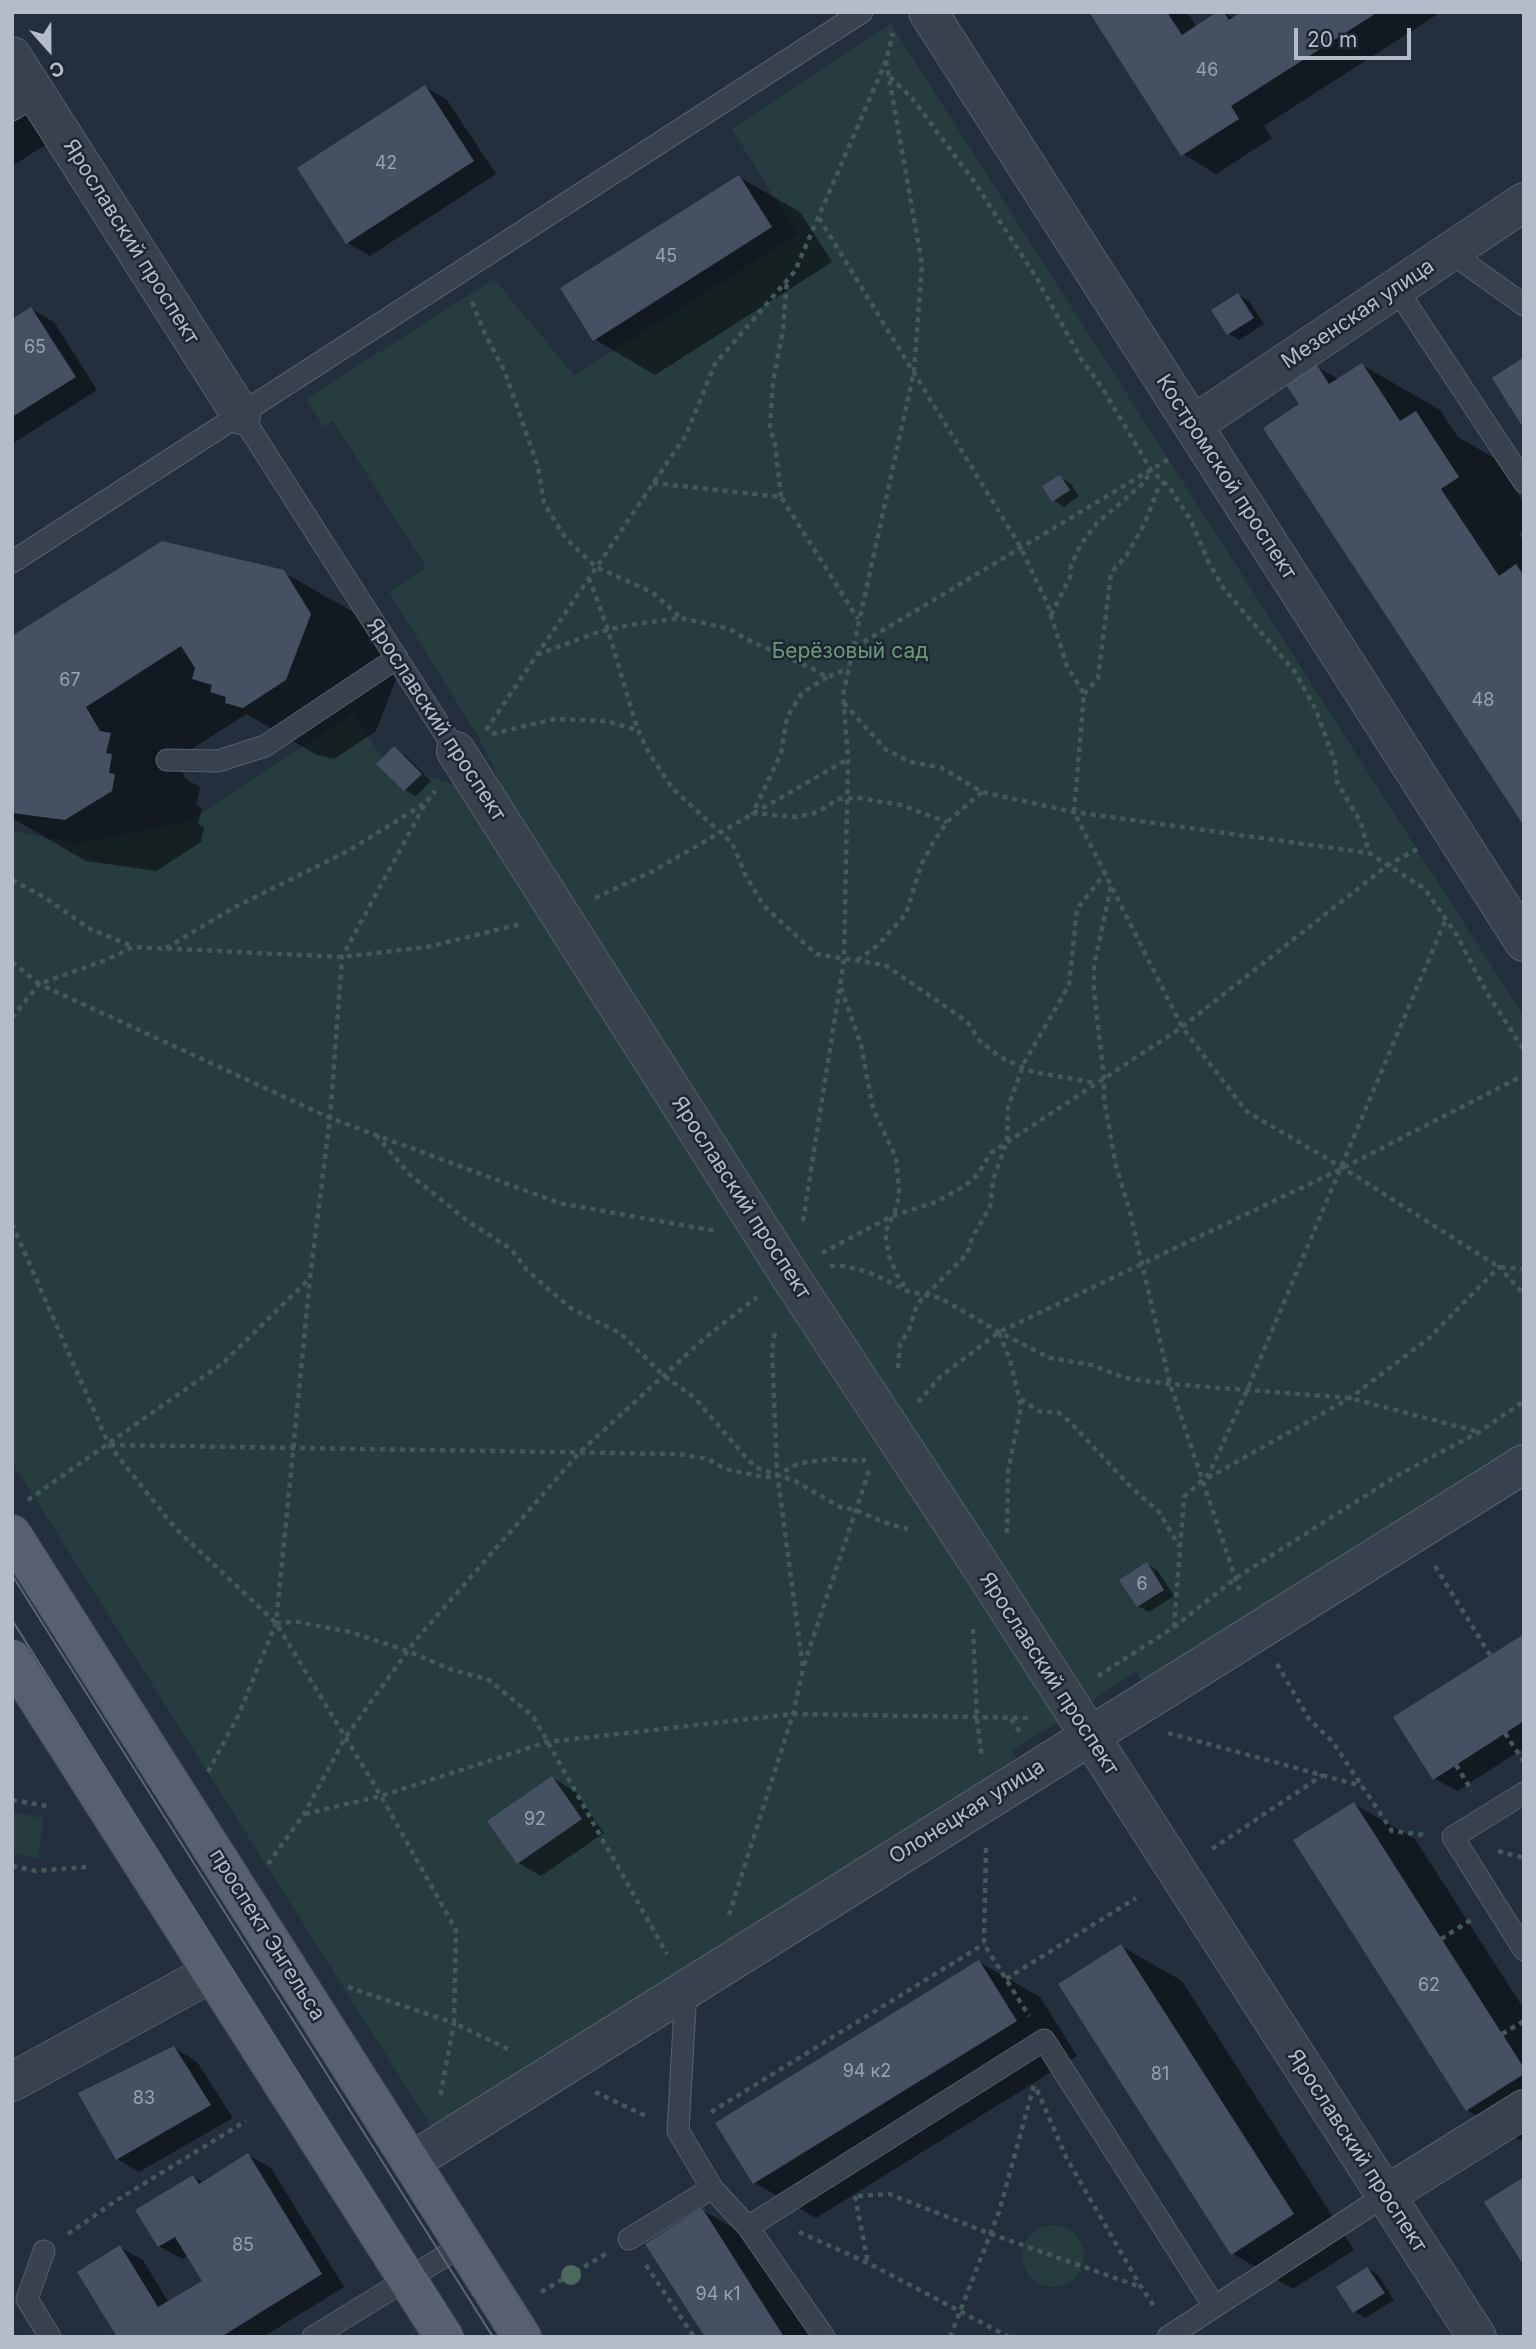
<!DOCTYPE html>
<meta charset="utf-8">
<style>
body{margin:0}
#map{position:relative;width:1536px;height:2349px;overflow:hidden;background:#242f3e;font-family:Inter,sans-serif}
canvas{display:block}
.frame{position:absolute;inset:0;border:14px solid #b4bcc9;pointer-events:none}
.north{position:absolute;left:14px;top:14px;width:70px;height:70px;-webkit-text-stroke:5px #1d2633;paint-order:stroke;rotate:159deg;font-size:19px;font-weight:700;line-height:28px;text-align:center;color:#b4bcc9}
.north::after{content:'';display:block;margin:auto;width:24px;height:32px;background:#b4bcc9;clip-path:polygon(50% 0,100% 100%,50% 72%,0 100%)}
.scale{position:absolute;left:1294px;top:28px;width:117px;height:32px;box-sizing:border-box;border:4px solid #b4bcc9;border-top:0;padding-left:9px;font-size:21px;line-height:24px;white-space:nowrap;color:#b4bcc9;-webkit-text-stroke:5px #1d2633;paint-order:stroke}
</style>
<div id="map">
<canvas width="1536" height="2349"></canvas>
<div class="frame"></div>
<div class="north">С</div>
<div class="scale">20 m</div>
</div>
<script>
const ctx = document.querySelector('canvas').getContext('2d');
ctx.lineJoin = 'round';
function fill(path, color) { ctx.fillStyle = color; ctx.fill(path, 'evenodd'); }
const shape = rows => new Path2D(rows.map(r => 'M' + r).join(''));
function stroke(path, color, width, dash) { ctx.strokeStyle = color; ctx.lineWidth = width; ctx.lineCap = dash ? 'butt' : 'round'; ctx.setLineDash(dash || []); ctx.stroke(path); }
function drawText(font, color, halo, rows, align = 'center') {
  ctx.font = font + ' Inter,sans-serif'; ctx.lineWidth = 5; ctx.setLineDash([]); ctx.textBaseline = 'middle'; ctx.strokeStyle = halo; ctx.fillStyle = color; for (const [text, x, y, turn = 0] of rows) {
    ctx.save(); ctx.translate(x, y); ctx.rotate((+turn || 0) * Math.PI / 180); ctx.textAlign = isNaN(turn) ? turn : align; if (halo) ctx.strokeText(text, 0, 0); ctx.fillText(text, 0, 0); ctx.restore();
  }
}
fill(shape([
 [891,24,1524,1017,1524,1450,1144,1685,1136,1672,1087,1704,520,825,483,745,389,592,426,567,333,421,324,427,306,399,494,279,574,375,797,234,732,129],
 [353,713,404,791,422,774,461,787,1061,1720,1012,1751,1020,1766,434,2131,12,1462,12,831,78,844,189,821],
 [12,1812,43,1818,38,1858,12,1854],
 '1022 2256a31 31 0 1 1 62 0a31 31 0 1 1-62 0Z'
]), '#263c3f');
fill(shape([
 [1091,12,1187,12,1197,28,1223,12,1234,18,1244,12,1441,12,1264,126,1272,138,1216,174,1183,154],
 [12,78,52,141,12,166],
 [425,87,447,100,496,174,370,256,348,243,299,169],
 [739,177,800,212,832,262,655,375,594,339],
 [1238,295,1249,301,1264,324,1239,340,1229,334,1214,310],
 [31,309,54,322,97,390,12,444,12,321],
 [1362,365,1440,410,1458,437,1494,458,1524,503,1524,531,1519,534,1524,542,1524,823,1301,404,1317,367,1339,379],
 [1060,477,1071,484,1079,496,1064,507,1053,500],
 [283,572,374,624,401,667,376,731,334,759,317,755,246,714,175,760,186,779,200,787,196,805,202,808,198,824,204,827,201,842,156,871,86,861,12,818,12,638],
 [394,749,405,755,431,781,416,796,405,790],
 [1147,1564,1158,1571,1174,1596,1149,1612,1138,1606],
 [1524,1636,1524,1748,1457,1791,1434,1778],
 [552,1778,575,1791,604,1833,541,1876,519,1863],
 [1354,1804,1415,1839,1524,2009,1524,2142,1467,2110],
 [1121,1946,1182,1981,1354,2250,1293,2289,1232,2253],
 [979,1962,1040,1997,1077,2056,816,2218,755,2183,718,2123],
 [174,2048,197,2062,233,2118,139,2172,117,2159],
 [248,2155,271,2168,344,2287,263,2337,119,2337,120,2247,143,2260,169,2303,204,2281,188,2255,182,2259,159,2246,193,2177,204,2183],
 [702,2210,763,2245,821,2337,707,2337],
 [1368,2269,1378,2275,1394,2300,1365,2318,1355,2312,1339,2287]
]), '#0007');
fill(shape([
 [1089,12,1167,12,1182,35,1217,12,1224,12,1229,20,1241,12,1378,12,1231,106,1239,119,1181,156],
 [425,85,474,161,346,244,297,168],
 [739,175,772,227,593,341,560,288],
 [1238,293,1254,318,1227,335,1211,310],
 [31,307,76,377,12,417,12,319],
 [1524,357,1524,429,1492,378],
 [1362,363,1400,421,1416,411,1459,477,1441,489,1499,576,1516,564,1524,576,1524,826,1263,428,1299,404,1286,385,1317,365,1329,384],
 [1060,475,1070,490,1052,502,1042,486],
 [162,541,284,570,311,614,286,680,243,708,225,703,226,697,210,692,212,685,192,679,195,668,181,646,86,707,100,731,111,733,106,753,112,754,109,773,115,774,112,791,65,820,12,813,12,636],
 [394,746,422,774,404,791,376,764],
 [1147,1562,1164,1590,1137,1607,1119,1580],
 [1524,1634,1524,1721,1433,1780,1393,1717],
 [552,1776,582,1819,517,1864,487,1821],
 [1354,1802,1524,2068,1524,2074,1466,2111,1293,1840],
 [1121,1944,1294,2214,1231,2255,1058,1984],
 [979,1960,1017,2021,753,2184,715,2123],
 [174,2046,211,2105,116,2160,78,2093],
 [248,2153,322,2274,221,2337,117,2337,77,2272,120,2245,158,2307,202,2281,175,2237,158,2247,135,2210,193,2175,199,2184],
 [1524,2177,1524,2266,1484,2202],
 [702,2208,713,2225,784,2337,705,2337,645,2244],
 [1367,2267,1385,2293,1353,2313,1336,2287]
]), '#455162');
const lane = shape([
 [12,110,37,94],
 [1450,252,1524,305],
 [1396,288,1524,482],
 [241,415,456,751],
 [12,562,862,12],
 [167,760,218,761,265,746,397,658],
 [1524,1793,1453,1837,1524,1950],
 [686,1989,678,2131,712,2188,748,2227],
 [629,2239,712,2188],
 [44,2251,27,2299,50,2337],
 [313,2337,463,2245],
 [824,2337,748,2227,1044,2040,1214,2306],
 [1168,2337,1386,2195]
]);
const street = shape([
 [928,12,1524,942],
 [12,56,241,415],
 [1193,425,1524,202],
 [456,751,788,1273,969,1548,1477,2337],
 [12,2082,211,1973],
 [411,2162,1524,1464],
 [1386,2195,1524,2109]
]);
const primary = shape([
 [12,1534,522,2337],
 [12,1659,444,2337]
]);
stroke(lane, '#565f6c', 23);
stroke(street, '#565f6c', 40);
stroke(primary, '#414a57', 40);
stroke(shape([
 [890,77,912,98,973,180,1036,277,1081,359,1101,386,1151,470,1170,488,1190,519,1209,563,1224,589,1295,672,1315,708,1335,762,1337,782,1361,823,1369,853],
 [819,218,1020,546,1047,603,1067,666,1084,694,1074,812,1182,1027,1246,1111,1343,1168,1499,1267,1524,1269],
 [472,302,485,334,505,372,538,467,544,503,566,539,596,567,652,592,681,618],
 [653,483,781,497,858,619],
 [781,497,775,444,770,428,773,382,783,329,787,280],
 [589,578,608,630,637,728,650,755,673,789,732,843,745,874,763,905,816,954,885,965,958,1015,968,1023,980,1041,1000,1057,1033,1072,1096,1083],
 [1051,615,1070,577,1071,565,1081,544,1097,523,1145,482,1150,471],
 [855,647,1169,459],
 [537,655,595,633,629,625,681,618,730,629,746,639,813,669,827,677,848,669],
 [827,677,802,693,787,717,781,753,753,813,797,817,818,812,838,799,859,798,901,805,947,822],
 [1084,694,1098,678,1111,573,1126,556,1145,523,1157,491,1164,482],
 [844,703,885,749,910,762,942,768,982,792,1074,812,1369,853,1425,889,1456,934,1487,993,1524,1050],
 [486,730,686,435,715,364,795,271,886,61,893,33],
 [492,734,554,719,606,721,637,730],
 [12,880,44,897,90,929,132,946],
 [1111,887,1094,965,1094,990,1104,1078,1104,1099,1116,1166,1130,1212,1170,1384,1241,1595],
 [595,898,655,870,848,759],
 [166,948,235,907,348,851,424,804],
 [857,960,877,946,906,914,921,865,934,841,947,822,982,792],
 [12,962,39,984,106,960,133,947,342,957,427,947,521,924],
 [841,988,861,1045,873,1109,896,1158,899,1190,897,1206,885,1233,889,1256,897,1275,907,1291],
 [12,1018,39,984,330,1118,559,1203,715,1231],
 [376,1135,409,1174,469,1222,511,1249,527,1270,547,1288,572,1309,620,1333,664,1376,694,1397,749,1461,758,1468,795,1481,840,1507,856,1510,883,1522,908,1529],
 [803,1221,844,960,848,759,843,695,914,371,922,264,886,61],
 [12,1224,109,1445,175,1528,276,1623,381,1796,456,1930,454,2023,512,2051],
 [822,1253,892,1216,936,1202,966,1185,977,1175,991,1153,1182,1027,1388,865,1419,848],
 [830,1266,843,1266,869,1272,907,1291,940,1298,999,1332,1050,1358,1092,1365,1125,1378,1170,1384,1350,1398,1479,1432],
 [999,1333,1010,1360,1021,1406,1008,1472,1007,1533],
 [898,1368,900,1344,909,1330,916,1308,921,1300,967,1254,972,1238,990,1207,993,1180,1007,1142,1008,1107,1024,1063,1069,985,1077,909,1105,873],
 [1021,1399,1038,1411,1059,1413,1070,1422,1131,1487,1159,1512,1179,1546],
 [918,1402,940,1377,999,1332,1343,1168,1524,1075],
 [110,1445,679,1454,708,1459,725,1469,764,1477,778,1476,792,1466,807,1462,833,1459,862,1461,866,1459],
 [1208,1478,1350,1398,1429,1338,1499,1267,1524,1294],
 [28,1500,223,1363,310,1278,330,1118,342,957,425,804,435,791],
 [1435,1566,1490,1655],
 [276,1623,298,1622,350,1632,408,1651,450,1669,489,1680,533,1716,667,1954],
 [1174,1627,1184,1497,1209,1474,1247,1390,1445,921],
 [973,1629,977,1719,982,1759],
 [1277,1664,1309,1719,1332,1741,1392,1831,1425,1835],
 [804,1665,870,1468],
 [1098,1676,1174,1627,1236,1578,1398,1475,1479,1432,1524,1401],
 [1011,1719,1022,1735],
 [1168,1733,1362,1786],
 [1505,1733,1524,1762],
 [1456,1765,1472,1791],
 [208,1772,239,1714,276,1623,310,1279],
 [12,1800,47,1806],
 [305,1814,381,1796,547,1742,793,1714,1033,1718],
 [986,1848,984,1944,1029,2016],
 [1212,1849,1323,1775],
 [1498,1851,1524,1858],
 [268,1864,304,1814,345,1738,414,1642,580,1452,706,1337,757,1297],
 [12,1866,36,1871,86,1867],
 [729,1915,793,1714,803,1669,777,1472,772,1349,776,1328],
 [1441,1939,1471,1920],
 [1006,1979,1136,1898],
 [348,1987,454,2023,440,2098],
 [1502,2034,1524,2021],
 [1037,2090,1067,2159,1141,2287,1156,2309],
 [595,2092,648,2117],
 [711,2112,984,1944],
 [855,2196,868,2263],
 [858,2196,889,2194,991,2234,1141,2287],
 [799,2232,868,2263,1009,2337],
 [68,2234,114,2202,246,2121],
 [646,2265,694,2337],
 [541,2292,606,2254],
 [950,2337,999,2212,1034,2085]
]), '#44595c', 4.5, [5, 5]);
stroke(lane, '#38414e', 21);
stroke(street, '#38414e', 38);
stroke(primary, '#56606e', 38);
stroke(shape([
 [12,1575,493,2337],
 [12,1620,464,2337]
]), '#5a6575', 2);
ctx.fillStyle = '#4b6a5d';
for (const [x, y] of [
 [571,2275]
]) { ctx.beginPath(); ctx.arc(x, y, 10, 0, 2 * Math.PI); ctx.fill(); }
drawText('18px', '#98a1af', null, [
 ["46",1207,71],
 ["42",386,164],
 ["45",666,257],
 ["65",35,348],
 ["67",70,681],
 ["48",1483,701],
 ["6",1142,1585],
 ["92",535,1820],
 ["62",1429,1986],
 ["94 к2",867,2072],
 ["81",1160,2075],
 ["83",144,2099],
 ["85",243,2246],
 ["94 к1",718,2295]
]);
drawText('21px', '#b4bcc9', '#1d2633', [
 ["Ярославский проспект",131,242,58],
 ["Мезенская улица",1358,314,-34],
 ["Костромской проспект",1226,477,57],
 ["Ярославский проспект",436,720,57],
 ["Ярославский проспект",741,1198,57],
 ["Ярославский проспект",1049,1674,57],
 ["Олонецкая улица",967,1812,-32],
 ["проспект Энгельса",267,1935,58],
 ["Ярославский проспект",1357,2151,57]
]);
drawText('21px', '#6b9a76', '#1d2633', [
 ["Берёзовый сад",850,652]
]);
</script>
